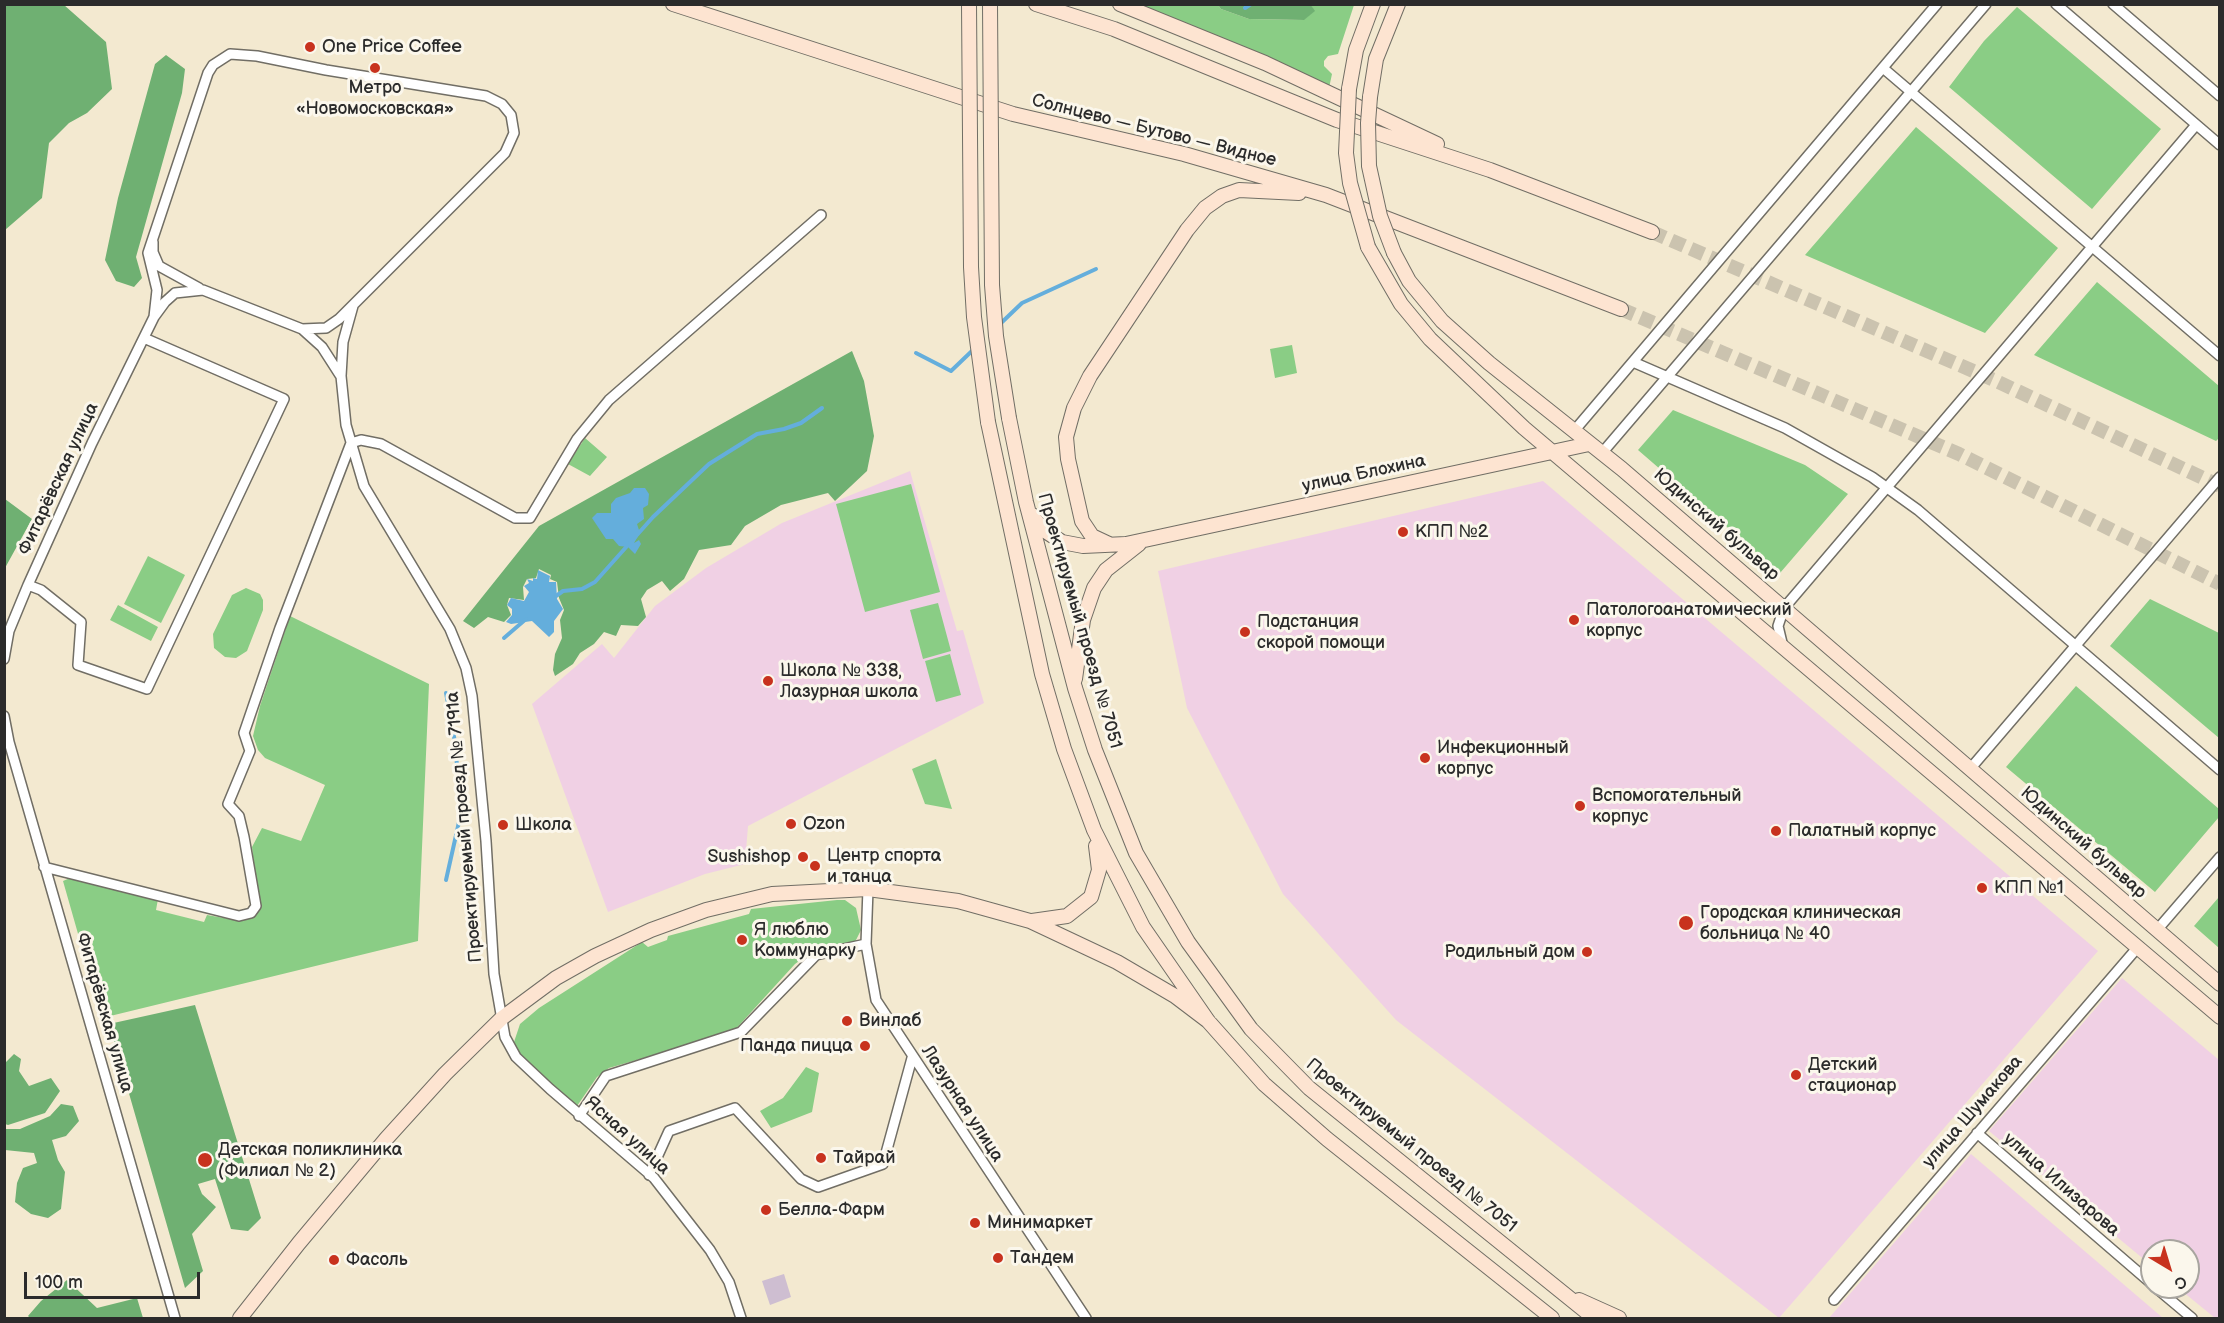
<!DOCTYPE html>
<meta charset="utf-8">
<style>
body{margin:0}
#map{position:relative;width:2224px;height:1323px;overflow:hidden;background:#f3e9d0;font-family:"Balsamiq Sans",sans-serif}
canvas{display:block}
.frame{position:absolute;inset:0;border:6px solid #2b2b2b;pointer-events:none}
.north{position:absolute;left:2140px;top:1239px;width:60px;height:60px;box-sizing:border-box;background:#fbf7ec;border:2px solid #a8a59f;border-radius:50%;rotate:142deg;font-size:16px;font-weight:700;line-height:24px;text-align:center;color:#2b2b2b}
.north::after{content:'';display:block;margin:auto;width:21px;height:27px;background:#c8321e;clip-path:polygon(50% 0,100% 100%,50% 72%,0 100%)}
.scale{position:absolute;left:24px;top:1272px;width:176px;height:27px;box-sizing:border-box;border:3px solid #2b2b2b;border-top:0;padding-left:8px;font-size:18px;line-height:21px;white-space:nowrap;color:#2b2b2b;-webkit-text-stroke:4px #fbf7ec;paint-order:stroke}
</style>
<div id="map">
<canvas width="2224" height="1323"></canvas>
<div class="frame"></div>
<div class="north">С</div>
<div class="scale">100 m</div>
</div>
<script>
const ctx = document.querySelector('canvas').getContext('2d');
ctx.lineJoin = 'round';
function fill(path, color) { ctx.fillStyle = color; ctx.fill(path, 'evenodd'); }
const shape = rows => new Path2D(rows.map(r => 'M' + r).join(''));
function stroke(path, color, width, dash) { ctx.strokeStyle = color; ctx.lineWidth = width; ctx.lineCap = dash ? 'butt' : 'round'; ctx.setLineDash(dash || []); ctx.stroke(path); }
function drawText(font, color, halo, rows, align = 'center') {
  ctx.font = font + ' "Balsamiq Sans",sans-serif'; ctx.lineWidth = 6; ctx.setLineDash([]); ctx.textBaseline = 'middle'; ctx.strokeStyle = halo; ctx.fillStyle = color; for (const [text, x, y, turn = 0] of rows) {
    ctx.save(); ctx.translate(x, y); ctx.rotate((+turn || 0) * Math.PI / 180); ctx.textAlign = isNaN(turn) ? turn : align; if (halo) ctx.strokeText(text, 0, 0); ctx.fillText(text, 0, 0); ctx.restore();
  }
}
fill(shape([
 [910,471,957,631,963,630,984,703,748,826,745,864,705,874,608,912,532,704,602,644,614,658,655,606,706,568,782,523],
 [1543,481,2098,951,1779,1318,1396,1020,1283,894,1187,708,1158,571],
 [2122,978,2219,1060,2219,1318,2215,1318,2177,1287,2188,1287,2188,1251,2152,1251,2152,1266,1989,1131],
 [1971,1154,2163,1318,1829,1318]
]), '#f0d0e4');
fill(shape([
 [784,1274,791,1297,770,1305,762,1281]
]), '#cebed1');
fill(shape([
 [1136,5,1218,5,1221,9,1249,19,1303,20,1314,11,1311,5,1354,5,1338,54,1328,56,1324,61,1324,66,1332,74,1329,88],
 [2017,7,2161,129,2092,209,1949,87,1984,41],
 [1916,127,2058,248,1985,333,1805,255],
 [2097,282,2219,386,2219,438,2216,441,2034,355],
 [1292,345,1297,373,1275,378,1270,349],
 [1673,410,1805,465,1848,494,1780,573,1638,450],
 [585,438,607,457,590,476,568,464],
 [911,484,940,592,865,612,836,504],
 [148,556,185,575,161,623,124,604],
 [246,588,260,594,263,600,263,610,247,651,236,658,225,657,214,648,213,634,232,595],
 [2150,599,2219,633,2219,738,2110,646],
 [938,603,951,651,923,659,910,610],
 [118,605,158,627,151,641,110,620],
 [290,616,429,684,418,941,102,1018,63,881,70,878,86,880,158,899,156,910,204,922,207,915,241,921,248,918,258,907,252,847,262,828,301,841,325,785,265,758,258,750,253,736,260,706],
 [950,654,961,695,936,702,925,661],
 [2076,686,2219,809,2219,817,2155,892,2006,767],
 [936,759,952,809,925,804,912,769],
 [2219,897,2219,948,2194,926],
 [837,900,845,900,856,908,861,930,855,942,820,946,795,964,733,1032,609,1068,597,1077,575,1109,516,1051,514,1042,520,1024,539,1008,642,942,648,947,667,940,668,936,749,914,751,909],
 [806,1067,819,1073,812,1112,771,1128,760,1111,783,1098]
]), '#8acd85');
fill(shape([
 [5,4,64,5,106,42,112,89,87,113,69,123,49,143,42,198,5,230],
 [1218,5,1311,5,1315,11,1304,20,1249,19,1221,9],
 [166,55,185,69,182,93,136,257,142,278,134,287,116,281,105,260,118,198,155,64],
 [852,351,864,381,874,436,867,471,835,501,828,493,781,505,745,526,731,545,699,550,684,579,670,591,662,581,647,590,641,599,646,617,638,626,621,625,616,636,604,632,594,644,580,653,573,664,555,676,553,670,555,654,562,638,560,620,564,610,559,598,557,582,550,579,551,575,539,569,536,578,527,579,523,587,524,600,509,598,507,605,511,615,504,622,488,617,474,628,463,621,539,526],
 [5,499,32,519,5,568],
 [195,1005,261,1218,248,1231,231,1229,215,1179,198,1184,202,1194,216,1207,192,1234,203,1271,185,1288,109,1024],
 [14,1054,21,1059,19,1071,29,1086,51,1078,60,1091,45,1113,8,1125,5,1124,5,1063],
 [61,1104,73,1106,79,1121,66,1136,52,1140,58,1160,65,1172,61,1209,48,1218,31,1214,15,1202,17,1183,23,1168,37,1163,34,1153,5,1150,5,1129,20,1129,50,1116],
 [67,1280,97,1308,137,1298,143,1318,30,1318,28,1316,41,1301]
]), '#6fb072');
fill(shape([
 [634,488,645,488,649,494,648,505,643,508,644,519,637,524,640,533,634,543,639,540,641,544,635,554,628,547,619,546,613,539,606,539,592,518,597,513,611,513,611,504,616,498,630,493],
 [538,570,550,576,549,582,556,582,557,599,563,609,554,621,554,632,549,637,532,621,511,624,506,622,512,615,512,609,507,605,511,598,524,601,529,592,524,586,529,583,527,579,533,581,533,578,537,579]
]), '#64aedc');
stroke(shape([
 [1245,8,1251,4],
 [999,325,1022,303,1096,269],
 [916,353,951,371,974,349],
 [556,596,563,591,582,589,595,582,653,517,709,464,757,434,784,429,801,423,822,408],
 [504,638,526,619],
 [446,693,455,742,461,813,446,880]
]), '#64aedc', 4);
stroke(shape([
 [1652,232,1994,380,2220,486],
 [1621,309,1959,454,2220,584]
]), '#cbc3af', 14, [14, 7]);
const street = shape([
 [2056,4,2220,145],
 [2113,4,2220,96],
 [1883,68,2220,356],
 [153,242,153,252,159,266,199,288],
 [353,306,343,342,341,376,346,425,364,486,450,629,466,668,472,696,486,841,494,974,505,1037,516,1057,550,1089,654,1178,710,1250,729,1282,741,1318],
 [302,329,322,347,340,375],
 [1633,362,1785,428,1872,477,1918,510,2220,770],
 [1574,431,1937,4],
 [1602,453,1986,4],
 [28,585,41,590,81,622,78,665,147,689,284,399,144,338],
 [1783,647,1778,626,1784,608,2196,125],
 [4,659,9,631,28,585,92,443,154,317,157,290,148,253,208,73,213,65,230,54,257,56,326,70,486,96,502,104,511,115,514,133,505,153,339,319,326,328,302,329,203,290,175,293,165,302,154,317],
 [4,716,9,742,175,1318],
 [1970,769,2220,477],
 [44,867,239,916,251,913,256,906,244,837,239,816,228,804,250,751,244,733,280,628,351,443,361,440,381,444,515,518,530,518,577,439,609,400,821,215],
 [868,889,866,944,876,1000,1086,1318],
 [2157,930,2220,857],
 [579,1116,606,1076,741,1032,816,955,866,944],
 [1977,1133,2152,1284],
 [649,1175,669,1131,735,1108,801,1179,818,1187,883,1164,912,1058],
 [2155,1287,2192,1318],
 [1834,1300,2138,947]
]);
const secondary = shape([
 [673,4,1013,114,1184,154,1326,195,1621,309],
 [1036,4,1114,29,1337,120,1490,170,1652,232],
 [1120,4,1265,63,1437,144],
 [1349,89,1356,50,1373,4],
 [1370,97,1376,59,1398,4],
 [1368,247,1401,304,1430,339,1524,428,2220,1017],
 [1394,253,1409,281,1442,321,1489,363,1622,469,2220,984],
 [1009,418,1026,502,1075,688,1095,750,1136,853,1188,942,1251,1029,1309,1088,1594,1318],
 [988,422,1042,674,1064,749,1094,830,1143,927,1208,1021,1264,1084,1327,1139,1552,1318],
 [1032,515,1042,529,1062,542,1083,546,1126,544,1589,444],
 [1109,544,1092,536,1082,521,1068,459,1066,437,1074,408,1090,376,1187,230,1205,208,1222,196,1239,190,1299,193],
 [1075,679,1083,620,1094,588,1106,570,1139,544],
 [1032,921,1067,916,1091,897,1099,870,1096,846],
 [1579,1300,1619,1318],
 [240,1318,299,1243,386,1139,445,1074,502,1018,556,978,595,956,651,930,706,910,772,894,868,889,958,901,1030,921,1117,962,1175,996,1208,1021]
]);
stroke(street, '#716e65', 12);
stroke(secondary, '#716e65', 16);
stroke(street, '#fff', 9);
stroke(secondary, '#fde4d1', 14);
const secondaryBridge = shape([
 [969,4,971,267,974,317,988,422],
 [990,4,992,285,996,336,1009,418],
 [1349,89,1346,153,1350,183,1368,247],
 [1370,97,1368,123,1369,166,1380,216,1394,253]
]);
stroke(secondaryBridge, '#716e65', 16, []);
stroke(secondaryBridge, '#fde4d1', 14);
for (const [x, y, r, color] of [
 [310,47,6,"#c8321e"],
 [375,68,6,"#c8321e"],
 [1403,532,6,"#c8321e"],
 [1574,620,6,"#c8321e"],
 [1245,632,6,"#c8321e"],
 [768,681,6,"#c8321e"],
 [1425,758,6,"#c8321e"],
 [1580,806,6,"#c8321e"],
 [791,824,6,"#c8321e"],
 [503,825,6,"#c8321e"],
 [1776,831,6,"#c8321e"],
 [803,857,6,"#c8321e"],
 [815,866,6,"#c8321e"],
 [1982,888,6,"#c8321e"],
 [1686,923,8,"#c8321e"],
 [742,940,6,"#c8321e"],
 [1587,952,6,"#c8321e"],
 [847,1021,6,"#c8321e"],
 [865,1046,6,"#c8321e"],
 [1796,1075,6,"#c8321e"],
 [821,1158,6,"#c8321e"],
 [205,1160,8,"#c8321e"],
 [766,1210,6,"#c8321e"],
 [975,1223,6,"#c8321e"],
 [998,1258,6,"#c8321e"],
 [334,1260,6,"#c8321e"]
]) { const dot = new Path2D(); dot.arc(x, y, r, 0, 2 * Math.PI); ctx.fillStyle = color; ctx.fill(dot); stroke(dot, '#fbf7ec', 2); }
drawText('18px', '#2b2b2b', '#fbf7ec', [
 ["One Price Coffee",322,47],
 ["Метро",375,88,"center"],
 ["«Новомосковская»",375,109,"center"],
 ["КПП №2",1415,532],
 ["Патологоанатомический",1586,610],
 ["корпус",1586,631],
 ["Подстанция",1257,622],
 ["скорой помощи",1257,643],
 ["Школа № 338,",780,671],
 ["Лазурная школа",780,692],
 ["Инфекционный",1437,748],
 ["корпус",1437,769],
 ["Вспомогательный",1592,796],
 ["корпус",1592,817],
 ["Ozon",803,824],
 ["Школа",515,825],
 ["Палатный корпус",1788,831],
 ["Центр спорта",827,856],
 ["и танца",827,877],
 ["Sushishop",791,857,"right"],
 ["КПП №1",1994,888],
 ["Городская клиническая",1700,913],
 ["больница № 40",1700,934],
 ["Я люблю",754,930],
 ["Коммунарку",754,951],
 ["Родильный дом",1575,952,"right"],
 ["Винлаб",859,1021],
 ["Панда пицца",853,1046,"right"],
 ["Детский",1808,1065],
 ["стационар",1808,1086],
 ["Детская поликлиника",218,1150],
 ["(Филиал № 2)",218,1171],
 ["Тайрай",833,1158],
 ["Белла-Фарм",778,1210],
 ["Минимаркет",987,1223],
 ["Тандем",1010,1258],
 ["Фасоль",346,1260]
], 'left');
drawText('18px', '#2b2b2b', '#fbf7ec', [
 ["Солнцево — Бутово — Видное",1154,131,14],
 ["улица Блохина",1364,474,-12],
 ["Фитарёвская улица",59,479,-65],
 ["Юдинский бульвар",1716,525,41],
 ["Проектируемый проезд № 7051",1079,621,74],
 ["Проектируемый проезд № 7191а",465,827,-95],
 ["Юдинский бульвар",2083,843,41],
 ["Фитарёвская улица",104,1013,74],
 ["Лазурная улица",962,1104,57],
 ["улица Шумакова",1973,1112,-49],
 ["Ясная улица",627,1136,42],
 ["Проектируемый проезд № 7051",1411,1146,39],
 ["улица Илизарова",2061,1185,41]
]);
</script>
